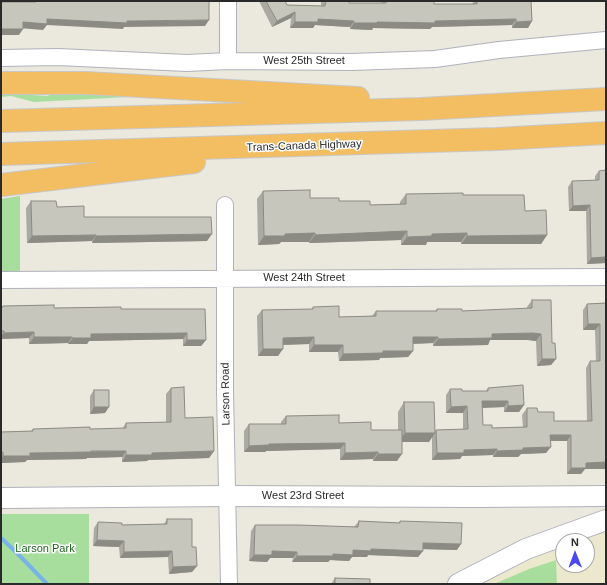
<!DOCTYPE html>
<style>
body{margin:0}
#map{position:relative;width:607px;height:585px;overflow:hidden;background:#ebe8dd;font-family:Arial,sans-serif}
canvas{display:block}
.frame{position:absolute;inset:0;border:2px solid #2a2a2a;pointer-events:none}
.north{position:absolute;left:555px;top:533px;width:40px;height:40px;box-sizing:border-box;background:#fff;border:1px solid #aaa;border-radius:50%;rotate:359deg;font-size:11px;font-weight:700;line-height:16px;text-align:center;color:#2a2a2a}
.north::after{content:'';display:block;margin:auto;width:14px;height:18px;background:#4a48ee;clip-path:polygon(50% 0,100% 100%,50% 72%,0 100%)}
</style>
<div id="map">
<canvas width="607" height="585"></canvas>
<div class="frame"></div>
<div class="north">N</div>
</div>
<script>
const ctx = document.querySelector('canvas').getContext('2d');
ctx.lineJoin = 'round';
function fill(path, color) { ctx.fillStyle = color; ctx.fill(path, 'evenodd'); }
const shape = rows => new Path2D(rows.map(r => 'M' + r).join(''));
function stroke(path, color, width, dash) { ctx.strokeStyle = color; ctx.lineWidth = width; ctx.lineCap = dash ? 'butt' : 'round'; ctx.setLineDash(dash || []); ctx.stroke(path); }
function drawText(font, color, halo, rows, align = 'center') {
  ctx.font = font + ' Arial,sans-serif'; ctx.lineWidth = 3; ctx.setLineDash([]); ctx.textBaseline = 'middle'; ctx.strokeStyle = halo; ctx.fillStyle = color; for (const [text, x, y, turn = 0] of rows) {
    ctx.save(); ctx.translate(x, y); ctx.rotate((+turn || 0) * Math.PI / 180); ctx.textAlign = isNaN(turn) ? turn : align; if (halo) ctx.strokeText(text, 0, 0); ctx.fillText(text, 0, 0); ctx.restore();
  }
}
fill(shape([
 [606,531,606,584,475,584,486,577,563,546,563,565,587,565,587,541,576,541]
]), '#ece8ce');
fill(shape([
 [75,87,129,91,128,97,34,102,11,96,1,97,1,93,47,96],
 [20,196,20,272,1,272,1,199],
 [1,514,89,514,89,584,1,584],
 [556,560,557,584,494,584,529,569]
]), '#a7de9e');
stroke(shape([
 [1,538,16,552,47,584]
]), '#77b3e6', 4);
const minor = shape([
 [1,58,58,57,187,63,228,61,352,62,435,59,499,50,606,40],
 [228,61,228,1],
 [225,205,225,392,229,584],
 [1,280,606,277]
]);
const tertiary = shape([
 [1,498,228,496,476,497,606,496],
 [458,584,526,549,606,520]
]);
const motorway = shape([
 [1,83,86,83,358,98],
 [1,121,421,109,606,99],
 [1,154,496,139,606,133],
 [1,185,194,162]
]);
stroke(minor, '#b1b1bd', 18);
stroke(tertiary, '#b1b1bd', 22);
stroke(motorway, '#c8c8c8', 24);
stroke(minor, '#fff', 16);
stroke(tertiary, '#fff', 20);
stroke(motorway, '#f3bd61', 22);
fill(shape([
 [259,1,285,1,287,5,321,6,321,1,349,1,349,3,381,3,382,1,434,1,434,4,472,4,474,1,531,1,532,21,528,28,512,28,512,25,432,27,430,29,373,28,372,30,350,29,350,27,315,25,313,28,290,28,291,18,272,27],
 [606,170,606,263,587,264,586,211,569,211,568,187,572,181,595,181,595,176,599,171],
 [263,191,310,198,370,205,400,204,400,202,406,194,463,195,525,211,547,235,541,244,461,244,461,242,427,242,426,245,401,245,401,240,309,243,309,242,281,242,279,244,258,245,257,199],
 [31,201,57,207,84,217,207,241,92,243,92,241,27,243,26,208],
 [532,300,552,343,556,359,551,365,537,366,536,341,528,340,490,340,488,345,433,346,433,343,413,344,413,351,408,357,380,358,379,360,339,361,338,352,309,352,309,344,283,345,278,356,258,356,257,316,262,310,312,309,313,307,339,317,372,316,376,311,435,311,437,309,462,311,527,309,527,307],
 [606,303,606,469,585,469,581,474,567,474,567,441,551,441,546,453,521,454,518,457,493,457,493,455,462,456,460,459,432,460,432,437,429,442,402,442,397,461,373,461,373,459,340,460,340,449,266,451,265,452,244,452,244,431,249,424,281,424,281,422,286,416,339,423,371,430,398,430,398,412,404,402,435,432,436,430,463,429,463,413,446,413,446,395,450,389,462,391,486,391,488,388,524,405,519,412,504,412,504,407,482,408,483,425,492,428,523,427,522,415,527,408,538,412,554,421,587,421,586,368,590,361,596,361,595,330,583,330,583,310,587,304],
 [3,306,54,308,121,309,206,340,201,346,183,346,183,339,89,341,87,344,68,344,68,343,29,344,29,338,1,339,1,307,2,307],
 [171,388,185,418,214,451,209,458,148,460,147,461,122,462,122,457,87,458,86,459,27,460,25,462,1,463,1,432,31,431,33,429,122,429,126,423,166,422,166,394],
 [94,390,105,413,90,414,90,396],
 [167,519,192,547,197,566,192,572,169,574,168,557,120,558,119,547,93,546,94,528,98,522,122,525,164,524],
 [359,521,399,523,400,521,457,550,423,549,423,551,418,557,368,555,367,557,352,557,349,561,330,560,328,562,292,562,293,558,270,558,267,562,249,561,251,531,255,525,354,527],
 [335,578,370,584,331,584]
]), '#abaaa2');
fill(shape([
 [295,12,291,18,272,27,277,21],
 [47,19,127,21,209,20,205,26,124,27,123,29,47,25,43,30,19,28,23,22],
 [318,19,354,21,350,27,315,25,313,28,290,28,295,22],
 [516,19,512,25,432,27,430,29,373,28,372,30,350,29,354,23,377,22,435,21],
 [532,21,528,28,512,28,516,22],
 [1,29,23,29,19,35,1,35],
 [590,205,586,211,569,211,573,206],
 [407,231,401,240,309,243,315,235],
 [315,233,309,242,281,242,279,244,258,245,264,236,285,234],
 [467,233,461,242,427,242,426,245,401,245,407,237,432,234],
 [212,234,207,241,92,243,96,236],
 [96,235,92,241,27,243,32,236],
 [547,235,541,244,461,244,467,236],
 [606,257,606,263,587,264,591,258],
 [588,324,600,324,595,330,583,330],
 [34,332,29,338,1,339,1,336,4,333],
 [187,333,183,339,89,341,87,344,68,344,73,338,91,334],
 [533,333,541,334,536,341,528,340,490,340,488,345,433,346,438,339,492,334],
 [34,337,72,337,68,343,29,344],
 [314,337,309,344,278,345,283,338],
 [413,337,438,337,433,343,408,344],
 [187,340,206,340,201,346,183,346],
 [314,345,343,345,338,352,309,352],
 [263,349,283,349,278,356,258,356],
 [383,351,413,351,408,357,380,358,379,360,339,361,343,354],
 [542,359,556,359,551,365,537,366],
 [482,401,508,401,504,407,478,408],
 [524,405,519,412,504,412,508,406],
 [467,406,463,413,446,413,451,407],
 [94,407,109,407,105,413,90,414],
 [405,433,435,433,429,442,398,442],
 [550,435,571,435,567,441,546,441],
 [345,443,340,449,266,451,265,452,244,452,249,446,269,444],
 [551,447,546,453,521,454,518,457,493,457,497,451,523,448],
 [497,449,493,455,462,456,460,459,432,460,437,453,464,450],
 [126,451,122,457,87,458,86,459,27,460,25,462,1,463,1,458,3,456,30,453],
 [214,451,209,458,148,460,147,461,122,462,126,455,152,453],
 [378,452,373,459,340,460,345,453],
 [378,454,402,454,397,461,373,461],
 [606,462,606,469,585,469,581,474,567,474,571,468,586,463],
 [97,540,124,541,119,547,93,546],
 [423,543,461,544,457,550,419,549],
 [371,549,423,551,418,557,368,555,367,557,352,557,349,561,330,560,328,562,292,562,297,556,333,554,353,550],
 [172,551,168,557,120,558,124,552],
 [272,551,297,552,293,558,270,558,267,562,249,561,254,555],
 [197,566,192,572,169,574,173,567]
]), '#8b8b84');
const building = shape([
 [36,1,209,1,209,20,127,21,127,23,47,19,47,24,23,22,23,29,1,29,1,2,36,2,36,1],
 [266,1,285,1,287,5,325,6,326,1,349,1,349,3,386,3,386,1,434,1,434,4,477,4,477,1,531,1,532,21,516,22,516,19,435,21,435,23,377,22,377,23,354,23,354,21,318,19,318,22,295,22,295,12,277,21,266,1],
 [606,170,606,257,591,258,590,205,573,206,572,181,599,180,599,171,606,170],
 [310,190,310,198,339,198,339,201,370,201,370,205,406,204,406,194,463,193,463,195,524,195,525,211,546,210,547,235,467,236,467,233,432,234,432,236,407,237,407,231,315,235,315,233,285,234,285,236,264,236,263,191,310,190],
 [31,201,56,201,57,207,84,206,84,217,211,217,212,234,96,236,96,235,32,236,31,201],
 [532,300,551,300,552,343,555,343,556,359,542,359,541,334,533,333,492,334,492,338,438,339,438,337,413,337,413,351,383,351,383,353,343,354,343,345,314,345,314,337,283,338,283,349,263,349,262,310,313,309,313,307,339,306,339,317,376,316,376,311,437,311,437,309,462,309,462,311,532,308,532,300],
 [606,303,606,462,586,463,586,468,571,468,571,435,550,435,551,447,523,448,523,450,497,451,497,449,464,450,464,453,437,453,436,430,468,429,467,406,451,407,450,389,462,389,462,391,488,391,488,388,523,385,524,405,508,406,508,401,482,401,483,425,492,425,492,428,527,427,527,408,537,408,538,412,554,412,554,421,592,421,590,361,600,361,600,324,588,324,587,304,606,303],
 [54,305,54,308,121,307,121,309,205,309,206,340,187,340,187,333,91,334,91,338,73,338,72,337,34,337,34,332,4,333,4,331,1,331,1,307,3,307,3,306,54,305],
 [184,387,185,418,213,417,214,451,152,453,152,455,126,455,126,451,91,451,91,452,30,453,30,456,3,456,3,452,1,452,1,432,33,431,33,429,63,428,90,427,90,429,126,428,126,423,171,422,171,388,184,387],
 [94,390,109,390,109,407,94,407,94,390],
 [404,402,434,402,435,433,405,433,404,402],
 [339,415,339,423,371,422,371,430,402,430,402,454,378,454,378,452,345,453,345,443,269,444,269,445,249,446,249,424,286,424,286,416,339,415],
 [167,519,192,519,192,547,196,547,197,566,173,567,172,551,124,552,124,541,97,540,98,522,122,523,122,525,167,524,167,519],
 [359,521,400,523,400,521,462,523,461,544,423,543,423,551,371,549,371,551,353,550,353,555,333,554,333,556,297,556,297,552,272,551,272,555,254,555,255,525,298,525,358,527,359,521],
 [335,578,370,579,370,584,335,584,335,578]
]);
fill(building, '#c7c6bc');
stroke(building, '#8b8b84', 1);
drawText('11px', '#2a2a2a', '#fff', [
 ["West 25th Street",304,61],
 ["Trans-Canada Highway",304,146,-2],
 ["West 24th Street",304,278],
 ["Larson Road",226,394,-91],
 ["West 23rd Street",303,496]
]);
drawText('11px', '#20631f', '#fff', [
 ["Larson Park",45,549]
]);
</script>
